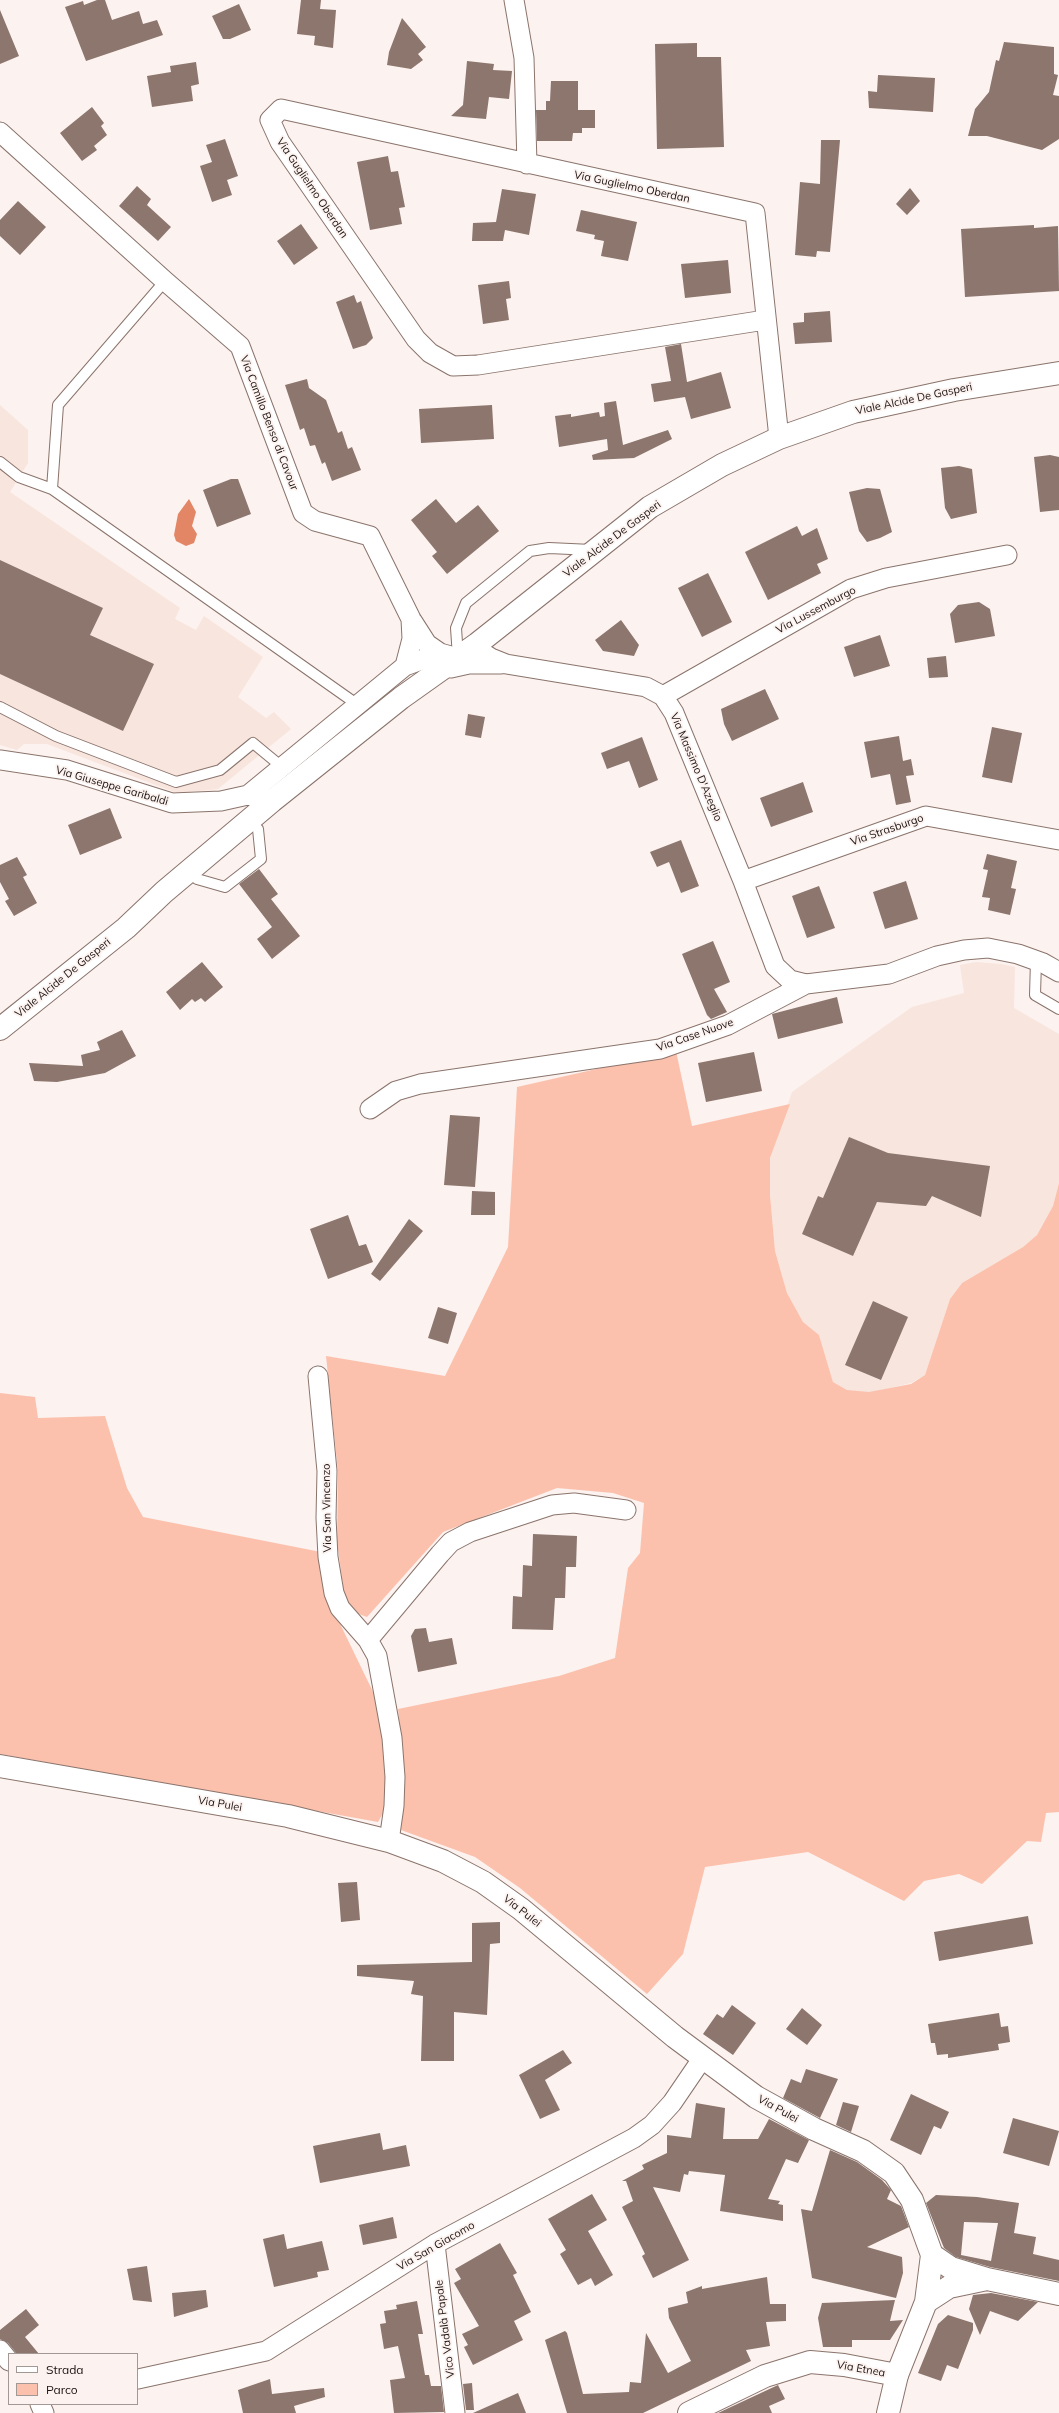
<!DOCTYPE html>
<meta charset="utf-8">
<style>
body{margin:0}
#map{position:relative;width:1059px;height:2413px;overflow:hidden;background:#fcf2ef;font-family:Mulish,sans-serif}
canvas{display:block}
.legend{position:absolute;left:8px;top:2353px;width:130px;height:52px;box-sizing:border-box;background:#fcf2ef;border:1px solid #a29996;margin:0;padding:5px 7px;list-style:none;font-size:12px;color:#1b1310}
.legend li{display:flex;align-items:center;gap:8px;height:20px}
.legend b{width:20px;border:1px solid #a29996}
</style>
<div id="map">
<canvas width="1059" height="2413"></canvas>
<ul class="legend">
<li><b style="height:5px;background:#fff"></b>Strada</li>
<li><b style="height:11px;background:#fbc1ad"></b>Parco</li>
</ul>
</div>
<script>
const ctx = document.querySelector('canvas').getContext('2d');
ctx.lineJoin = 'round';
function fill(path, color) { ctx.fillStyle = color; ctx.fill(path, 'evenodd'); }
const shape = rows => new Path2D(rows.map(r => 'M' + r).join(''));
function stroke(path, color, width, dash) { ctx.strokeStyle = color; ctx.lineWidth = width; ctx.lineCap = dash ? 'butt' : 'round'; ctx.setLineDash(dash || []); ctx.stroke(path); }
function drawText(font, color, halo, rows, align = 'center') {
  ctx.font = font + ' Mulish,sans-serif'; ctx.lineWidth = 3.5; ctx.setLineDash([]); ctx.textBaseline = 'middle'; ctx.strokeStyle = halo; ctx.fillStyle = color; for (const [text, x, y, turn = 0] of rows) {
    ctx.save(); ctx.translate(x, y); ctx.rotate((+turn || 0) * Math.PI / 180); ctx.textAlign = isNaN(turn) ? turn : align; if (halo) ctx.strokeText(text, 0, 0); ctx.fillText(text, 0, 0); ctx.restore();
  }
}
fill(shape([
 [0,405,28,430,28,463,10,492,180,608,175,619,196,630,204,616,263,657,238,697,266,718,274,712,291,729,218,789,177,793,47,744,24,744,17,750,0,745],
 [976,962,1001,964,1015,967,1014,1008,1059,1034,1059,1183,1053,1206,1037,1235,1023,1247,962,1283,950,1299,925,1375,911,1383,869,1393,847,1390,833,1382,819,1335,803,1322,787,1293,775,1251,770,1195,770,1158,792,1092,912,1007,964,993,960,965]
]), '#f8e5de');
fill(shape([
 [676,1051,692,1126,790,1104,770,1158,770,1195,775,1251,787,1293,803,1322,819,1335,833,1382,847,1390,869,1392,911,1384,925,1375,950,1299,962,1283,1023,1247,1037,1235,1053,1206,1059,1183,1059,1812,1046,1813,1041,1842,1027,1841,982,1884,959,1874,924,1881,904,1901,808,1852,705,1867,683,1954,647,1994,520,1888,475,1857,401,1830,404,1771,398,1709,559,1676,615,1658,628,1568,640,1553,644,1503,613,1493,557,1488,443,1532,367,1617,353,1612,344,1594,337,1541,338,1472,326,1356,445,1376,508,1247,517,1087],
 [0,1393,35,1397,38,1418,105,1416,127,1488,143,1517,321,1552,329,1601,375,1696,389,1779,386,1808,378,1822,0,1754]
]), '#fbc1ad');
fill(shape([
 [189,499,196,512,192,526,197,534,194,543,186,546,176,541,174,535,178,514]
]), '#e38666');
fill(shape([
 [97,0,105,0,112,20,139,11,143,24,157,20,163,35,86,61,65,7,83,1,84,5],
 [301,0,321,0,320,9,336,10,333,48,314,45,315,36,297,34],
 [239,4,251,30,230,39,223,39,212,16],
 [0,10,19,56,0,64],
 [402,18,426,47,418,54,423,60,411,69,387,65,389,52],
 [1004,42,1054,47,1054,74,1058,75,1053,95,1059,96,1059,139,1042,150,987,136,968,136,975,109,989,92,996,60,999,61],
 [697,43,697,57,721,57,724,147,657,149,655,44],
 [467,61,494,64,493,70,512,71,509,99,489,97,486,119,451,116,463,105],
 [196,62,199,84,191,86,193,101,152,107,147,76,171,72,170,66],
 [878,75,935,78,933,112,869,108,868,91,877,92],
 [551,81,578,81,578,110,595,110,595,128,582,128,582,133,573,133,572,141,537,141,536,110,546,110,546,101,550,101],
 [92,107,104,123,101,126,107,135,94,146,97,150,82,161,60,133],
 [225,139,238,176,227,180,232,195,212,202,200,166,212,162,206,145],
 [821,140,840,140,830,252,817,251,816,257,795,255,800,182,820,184],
 [388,156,391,172,398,171,405,207,399,208,402,224,370,230,357,162],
 [137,186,151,199,147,205,171,227,158,241,119,206],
 [910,188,920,201,907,215,896,204],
 [502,189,536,194,529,235,505,230,503,241,472,241,473,223,496,222],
 [18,201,46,227,20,255,0,236,0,220],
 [581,210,637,222,628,261,601,256,604,241,594,239,595,235,576,231],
 [301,224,318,248,294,265,277,241],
 [1034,225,1034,228,1058,226,1059,291,965,297,961,229],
 [728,260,731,293,685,298,681,264],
 [509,281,511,298,506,299,509,320,483,324,478,285],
 [354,295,357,303,361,301,373,338,366,345,353,349,336,302],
 [830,311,832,342,795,344,793,323,804,322,804,313],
 [681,344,687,382,721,372,731,408,691,419,685,397,654,402,651,384,671,381,665,347],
 [307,379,309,388,326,400,338,433,342,431,348,449,352,447,361,470,332,481,325,462,322,464,315,445,310,446,304,428,300,430,285,385],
 [616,401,623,445,668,430,672,439,634,458,593,460,592,455,608,450,607,439,559,447,555,416,571,414,571,417,599,412,600,417,605,416,604,403],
 [492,405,494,439,421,443,419,409],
 [1050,455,1059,457,1059,510,1040,512,1034,457],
 [959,466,972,469,977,513,951,519,945,508,941,468],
 [231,479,238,479,251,514,217,527,203,490],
 [867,488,880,489,892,532,880,538,867,542,859,531,849,492],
 [436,499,456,523,478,505,499,531,447,574,432,556,437,552,411,520],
 [797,526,802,536,817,528,828,559,817,564,821,573,768,600,745,552],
 [0,560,103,608,90,635,154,664,123,731,0,674],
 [708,573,732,622,702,637,678,588],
 [979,602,990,609,995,636,955,643,950,614,958,605],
 [621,620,639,645,634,656,603,651,595,640],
 [880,635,890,666,854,677,844,647],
 [946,656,948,677,929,678,927,658],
 [765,689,779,719,732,741,724,724,721,709],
 [468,714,485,717,481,738,465,735],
 [992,727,1022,733,1012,783,982,777],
 [899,736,903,761,911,759,914,775,906,776,911,802,896,805,890,774,871,778,864,742],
 [642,737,658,780,639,788,629,761,607,769,601,753],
 [803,782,813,812,771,827,760,798],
 [110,808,122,838,80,855,68,825],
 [681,840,699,886,681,893,669,862,657,867,650,852],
 [987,854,1017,861,1011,888,1016,889,1010,915,988,910,990,898,982,897,988,870,983,869],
 [17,857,27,875,23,877,37,903,14,916,5,901,9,899,0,882,0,865],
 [259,869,278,894,271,899,300,936,272,959,257,939,272,927,239,884],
 [906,881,918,919,885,929,873,892],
 [819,886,835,928,807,938,792,896],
 [713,941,730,982,714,989,727,1012,711,1019,707,1015,682,954],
 [202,962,223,987,205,1002,201,998,195,1002,192,999,180,1010,166,992],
 [837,997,843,1023,778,1039,772,1014],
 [122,1030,136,1056,105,1073,57,1082,34,1081,29,1063,83,1066,81,1055,100,1050,97,1042],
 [754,1052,762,1091,706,1102,698,1063],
 [450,1115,480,1117,475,1187,444,1185],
 [849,1137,888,1153,990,1166,981,1217,932,1196,926,1206,877,1202,853,1256,802,1234,818,1196,823,1198],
 [472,1191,495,1192,495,1215,471,1215],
 [348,1215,359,1246,366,1244,373,1262,328,1279,310,1229],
 [409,1219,423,1231,380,1281,371,1274],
 [873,1301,908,1317,881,1380,845,1365],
 [438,1307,457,1313,448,1344,428,1338],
 [533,1534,577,1536,576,1567,566,1567,565,1598,555,1598,553,1630,512,1629,513,1596,522,1597,523,1565,532,1566],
 [426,1628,429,1642,452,1638,457,1664,418,1672,411,1636,415,1629],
 [357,1882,360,1920,341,1922,338,1883],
 [1028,1916,1033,1944,939,1961,934,1932],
 [500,1922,500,1943,490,1944,487,2015,454,2012,454,2061,421,2061,423,1996,411,1994,414,1981,357,1976,357,1965,472,1962,472,1923],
 [732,2005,756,2023,733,2055,703,2034,717,2014,723,2018],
 [802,2008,822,2025,807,2045,786,2029],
 [999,2013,1001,2027,1008,2026,1010,2042,998,2044,999,2050,948,2058,948,2054,937,2055,935,2043,931,2043,928,2024],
 [563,2050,572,2063,545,2080,560,2110,540,2119,519,2075],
 [806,2069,838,2079,820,2118,783,2098,791,2079,801,2083],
 [911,2094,949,2112,941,2129,934,2126,921,2155,890,2140],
 [843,2102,859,2106,851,2132,836,2125],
 [696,2103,725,2108,723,2139,758,2139,769,2119,809,2140,798,2163,786,2159,768,2199,780,2201,778,2204,783,2205,783,2221,720,2211,725,2175,689,2171,688,2175,684,2174,680,2192,653,2187,689,2260,653,2278,642,2256,645,2254,622,2207,633,2201,626,2181,622,2181,644,2169,642,2165,667,2153,667,2135,691,2138],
 [1013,2118,1059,2131,1049,2166,1003,2153],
 [380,2133,383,2150,406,2145,410,2166,320,2183,313,2146],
 [830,2150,857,2162,882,2180,891,2190,887,2199,901,2206,909,2227,867,2247,902,2257,903,2273,896,2298,812,2278,801,2209,812,2211],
 [592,2194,607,2220,588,2231,613,2275,595,2286,591,2278,578,2285,560,2254,566,2250,548,2219],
 [936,2195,977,2197,1019,2203,1014,2233,1036,2237,1033,2254,1059,2260,1059,2281,990,2267,956,2257,944,2248,926,2203],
 [964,2222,998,2223,991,2261,961,2255],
 [393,2217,397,2238,363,2245,359,2225],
 [284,2234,287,2249,322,2241,329,2270,317,2272,318,2277,274,2287,263,2239],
 [500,2243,517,2273,513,2275,531,2312,514,2321,523,2340,473,2365,464,2347,468,2345,462,2334,479,2326,454,2283,461,2279,455,2269],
 [147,2266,152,2302,133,2300,127,2269],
 [767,2277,770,2304,786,2304,786,2321,766,2322,770,2346,746,2350,751,2361,643,2413,567,2413,545,2340,565,2331,567,2333,583,2394,629,2392,630,2382,641,2383,646,2333,668,2373,691,2361,669,2318,668,2308,688,2303,686,2292,702,2286,702,2289],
 [206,2290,208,2307,174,2317,172,2293],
 [991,2293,1038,2302,1018,2321,990,2311,980,2335,969,2309,973,2295],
 [895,2300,890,2321,903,2320,890,2340,852,2340,852,2347,823,2347,818,2318,822,2303],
 [417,2301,423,2334,418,2334,425,2375,429,2375,431,2386,441,2386,444,2412,394,2413,390,2380,405,2378,398,2346,384,2349,380,2324,386,2323,384,2311,397,2309,396,2305],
 [26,2309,39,2325,25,2337,39,2354,17,2354,8,2343,0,2339,0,2330],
 [948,2315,973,2323,973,2330,958,2369,947,2365,941,2381,918,2373,938,2324],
 [270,2379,272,2394,324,2388,325,2397,294,2406,296,2413,243,2413,238,2390],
 [472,2383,474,2410,466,2410,463,2384],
 [778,2385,785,2399,769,2406,772,2413,718,2413],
 [518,2393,526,2413,473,2413]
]), '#8c766e');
const service = shape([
 [165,281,58,405,52,489,358,705],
 [0,462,19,477,52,489],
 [458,657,456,628,466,603,530,551,549,548,592,550],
 [0,707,56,736,176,782,220,770,253,743,282,767],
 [197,879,225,887,261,859,258,829],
 [1036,961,1035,995,1059,1009]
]);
const minor = shape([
 [514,0,524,58,527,164],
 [0,132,165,281,240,346,303,513,315,521,370,536,411,619,427,644,440,653,458,658],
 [765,320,478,365,453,366,430,353,416,339,280,142,270,120,281,109,755,213,779,438],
 [477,644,483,653,491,658,506,664,646,687,663,696,674,713,743,881,775,966,790,980,806,984],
 [405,666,412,639,411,619],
 [451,668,469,664,501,664],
 [663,696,851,589,886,578,1007,555],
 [0,760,67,770,172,803,221,801,248,795,272,801],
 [248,795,405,666,440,653],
 [743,881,926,816,1059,840],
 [370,1109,396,1091,420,1084,660,1049,728,1025,806,984,889,974,937,956,964,950,988,948,1018,954,1043,963,1059,972],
 [318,1376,327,1471,326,1518,328,1557,334,1593,340,1608,368,1640,377,1656,392,1738,395,1777,394,1806,389,1841],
 [368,1640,440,1554,451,1542,470,1532,552,1505,574,1503,626,1510],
 [435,2244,455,2413],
 [0,2350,9,2361],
 [138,2379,266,2351,435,2244,634,2138,652,2125,672,2103,702,2059],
 [40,2404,44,2413]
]);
const tertiary = shape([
 [689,2413,765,2376,810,2362,844,2365,897,2375]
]);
const secondary = shape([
 [0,1029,126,928,164,892,272,801,401,698,477,644,650,507,722,465,779,438,853,412,954,390,1059,373],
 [0,1766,288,1816,389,1841,443,1861,483,1882,521,1909,675,2037,756,2097,814,2129,863,2151,894,2173,912,2200,932,2255,926,2302,897,2375,888,2413],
 [932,2255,951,2268,987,2279],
 [926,2302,949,2287,987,2279,1059,2294]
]);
stroke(service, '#8a746c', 12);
stroke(minor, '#8a746c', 21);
stroke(tertiary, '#8a746c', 24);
stroke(secondary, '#8a746c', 24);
stroke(service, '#fff', 10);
stroke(minor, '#fff', 19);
stroke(tertiary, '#fff', 22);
stroke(secondary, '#fff', 22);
drawText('11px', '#1b1310', '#fcf2ef', [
 ["Via Guglielmo Oberdan",632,187,12],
 ["Via Guglielmo Oberdan",312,188,56],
 ["Viale Alcide De Gasperi",914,399,-12],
 ["Via Camillo Benso di Cavour",269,423,69],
 ["Viale Alcide De Gasperi",612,539,-37],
 ["Via Lussemburgo",816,610,-28],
 ["Via Massimo D'Azeglio",696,767,67],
 ["Via Giuseppe Garibaldi",112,786,16],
 ["Via Strasburgo",887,830,-19],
 ["Viale Alcide De Gasperi",63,978,-39],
 ["Via Case Nuove",695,1035,-19],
 ["Via San Vincenzo",327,1508,-91],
 ["Via Pulei",220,1804,10],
 ["Via Pulei",522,1911,38],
 ["Via Pulei",778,2109,29],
 ["Via San Giacomo",436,2246,-30],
 ["Vico Vadalà Papale",445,2329,-97],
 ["Via Etnea",861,2369,10]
]);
</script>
